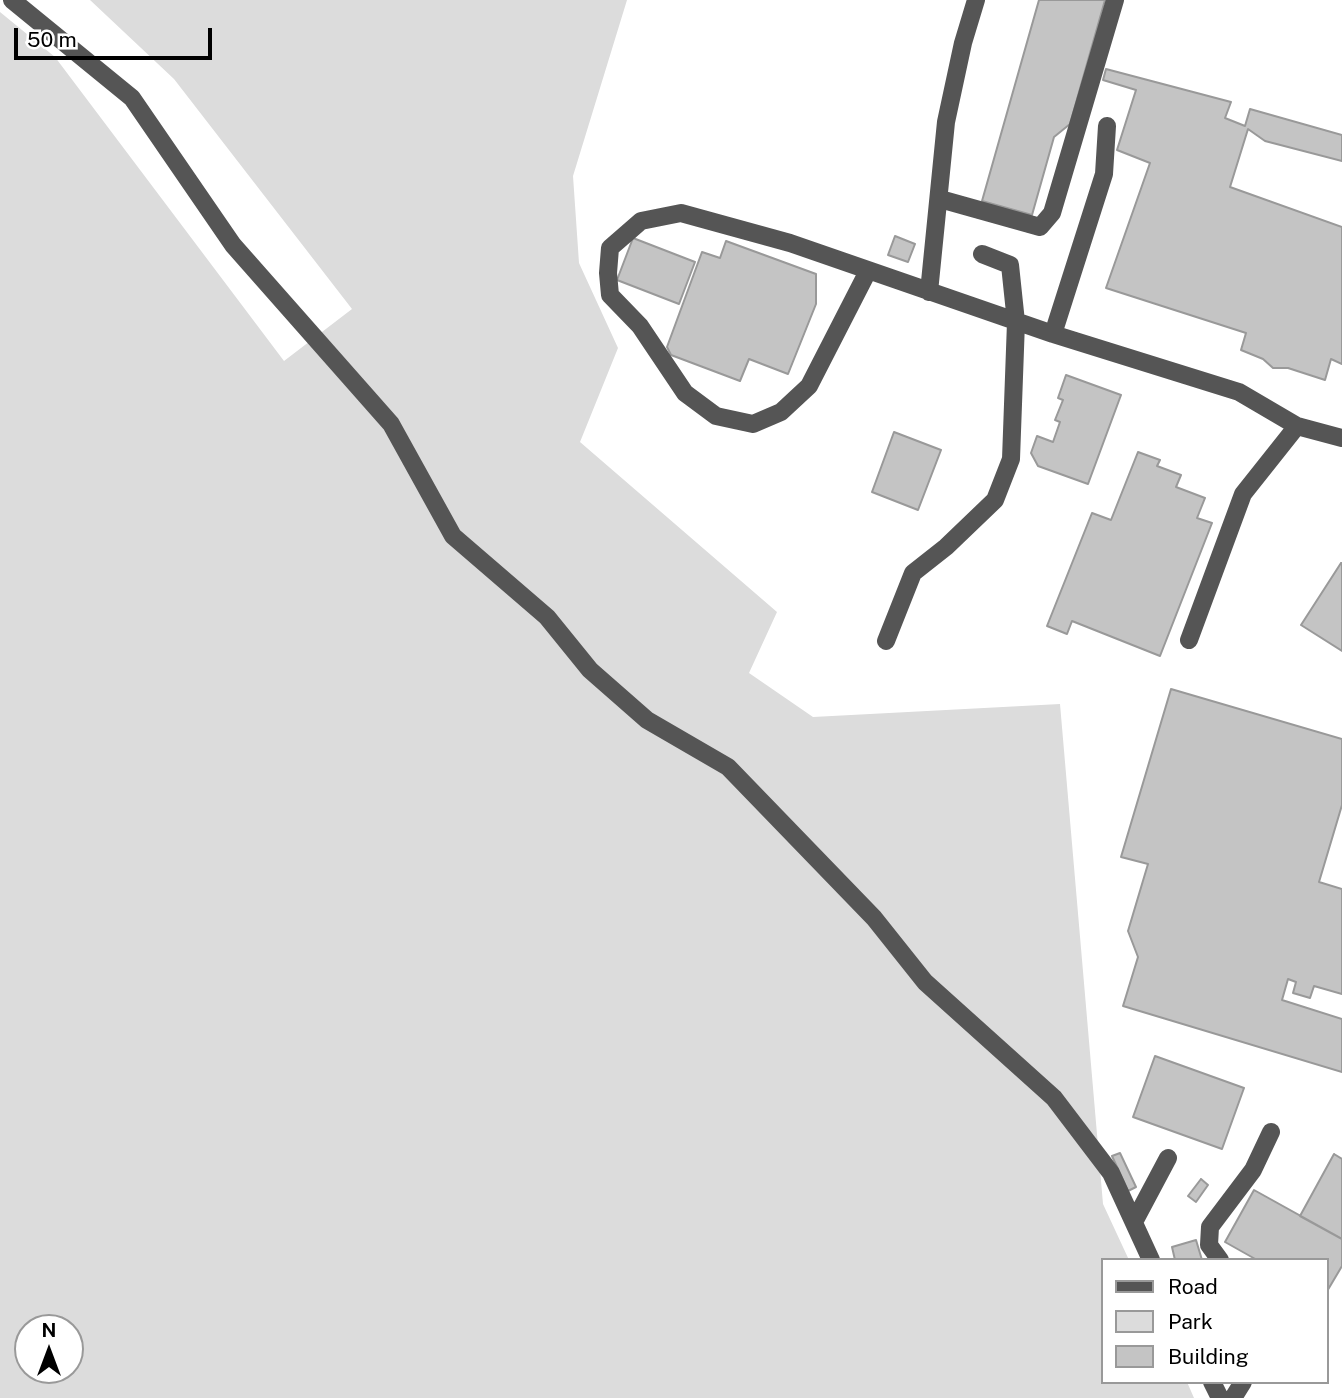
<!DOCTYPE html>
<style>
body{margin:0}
#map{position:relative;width:1342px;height:1398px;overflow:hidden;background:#fff;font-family:"Public Sans",sans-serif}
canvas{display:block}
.legend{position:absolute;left:1101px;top:1258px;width:228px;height:126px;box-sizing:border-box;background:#fff;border:2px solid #999;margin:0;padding:9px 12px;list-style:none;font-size:21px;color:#000}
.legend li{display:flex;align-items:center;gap:14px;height:35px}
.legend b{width:35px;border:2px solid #999}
.north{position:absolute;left:14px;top:1314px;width:70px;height:70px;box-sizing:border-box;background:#fff;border:2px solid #999;border-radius:50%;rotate:0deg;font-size:19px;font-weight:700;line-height:28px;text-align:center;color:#000}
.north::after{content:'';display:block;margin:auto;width:24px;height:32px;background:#000;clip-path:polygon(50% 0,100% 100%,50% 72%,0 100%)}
.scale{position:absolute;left:14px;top:28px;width:198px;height:32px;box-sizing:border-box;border:4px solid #000;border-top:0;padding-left:9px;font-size:21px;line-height:24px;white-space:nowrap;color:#000;-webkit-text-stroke:5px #fff;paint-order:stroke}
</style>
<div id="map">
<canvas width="1342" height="1398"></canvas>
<ul class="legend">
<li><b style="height:9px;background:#555"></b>Road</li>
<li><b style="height:19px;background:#dcdcdc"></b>Park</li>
<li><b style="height:19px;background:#c4c4c4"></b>Building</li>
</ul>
<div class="north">N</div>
<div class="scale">50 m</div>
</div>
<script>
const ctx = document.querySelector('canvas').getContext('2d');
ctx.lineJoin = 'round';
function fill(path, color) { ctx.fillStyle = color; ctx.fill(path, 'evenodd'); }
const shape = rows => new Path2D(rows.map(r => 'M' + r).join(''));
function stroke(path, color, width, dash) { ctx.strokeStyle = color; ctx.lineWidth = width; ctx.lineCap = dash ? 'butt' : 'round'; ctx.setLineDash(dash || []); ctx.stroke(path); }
fill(shape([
 [90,0,627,0,573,176,579,263,618,348,580,442,777,612,749,673,813,717,1060,704,1103,1204,1129,1260,1102,1260,1102,1382,1187,1382,1194,1398,0,1398,0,12,55,57,284,361,352,309,174,79],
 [28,1328,70,1328,70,1370,28,1370]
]), '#dcdcdc');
const building = shape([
 [1039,0,1105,0,1070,124,1054,137,1032,215,982,201,1039,0],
 [1106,69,1231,102,1225,118,1245,126,1250,109,1342,135,1342,161,1265,141,1248,129,1230,187,1342,227,1342,364,1331,359,1325,380,1288,368,1273,368,1263,359,1241,350,1246,333,1106,288,1150,163,1117,150,1136,90,1103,80,1106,69],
 [895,236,915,244,908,262,888,255,895,236],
 [633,238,695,262,679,304,617,280,633,238],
 [726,241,816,274,816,304,788,374,749,359,740,381,671,355,667,347,702,252,720,258,726,241],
 [1066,375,1121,395,1088,484,1038,466,1031,453,1037,436,1053,442,1060,422,1055,420,1063,400,1058,398,1066,375],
 [894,432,941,450,918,510,872,492,894,432],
 [1138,452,1160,460,1157,466,1181,475,1176,487,1205,498,1197,518,1212,523,1160,656,1072,621,1067,634,1047,626,1092,513,1111,520,1138,452],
 [1341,563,1342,563,1342,651,1301,625,1341,563],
 [1171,689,1342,739,1342,805,1319,882,1342,889,1342,994,1314,986,1310,998,1293,993,1296,982,1288,979,1282,1000,1342,1019,1342,1072,1123,1006,1138,957,1128,931,1148,864,1121,857,1171,689],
 [1155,1056,1244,1088,1222,1149,1133,1117,1155,1056],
 [1120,1153,1136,1187,1128,1191,1112,1156,1120,1153],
 [1334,1154,1342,1159,1342,1239,1300,1216,1334,1154],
 [1201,1179,1208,1185,1196,1202,1188,1196,1201,1179],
 [1254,1190,1342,1239,1342,1266,1326,1293,1326,1260,1257,1260,1225,1242,1254,1190],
 [1196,1240,1202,1260,1175,1260,1172,1247,1196,1240]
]);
fill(building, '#c4c4c4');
stroke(building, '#999', 2);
stroke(shape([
 [12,0,132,98,233,245,391,424,453,536,547,617,590,670,647,720,728,767,874,918,925,982,1054,1098,1111,1173,1151,1260],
 [940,199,1040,227,1052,213,1115,0],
 [868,271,809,386,781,412,753,424,716,416,685,393,640,326,610,295,608,273,610,248,641,221,681,213,790,243,1053,334,1239,392,1297,426],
 [929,292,946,122,963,43,976,0],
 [1053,334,1104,174,1107,126],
 [1189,640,1243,494,1297,426,1342,438],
 [886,641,913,573,946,547,995,500,1011,459,1016,322,1010,265,982,254],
 [1134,1222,1168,1158],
 [1220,1260,1209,1245,1210,1227,1253,1170,1271,1132],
 [1212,1382,1220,1398],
 [1233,1398,1243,1382]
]), '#555', 18);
</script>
